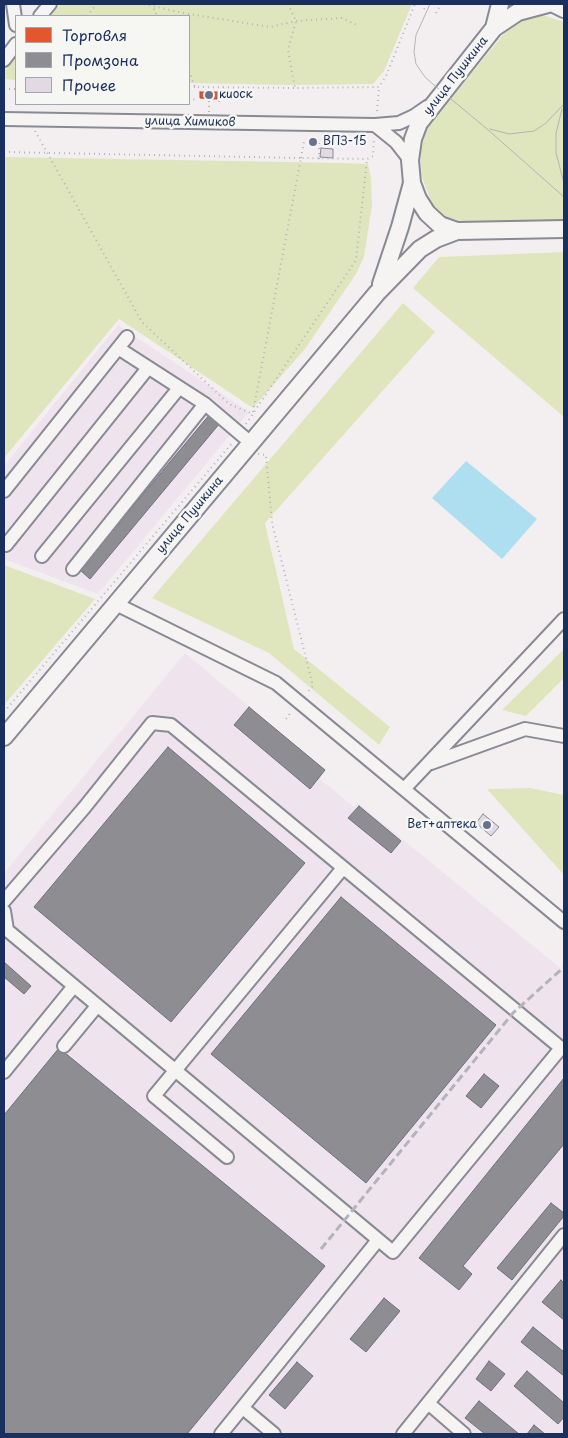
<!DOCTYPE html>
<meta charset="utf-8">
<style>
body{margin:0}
#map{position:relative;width:568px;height:1438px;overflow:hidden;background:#f3eff1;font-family:"Playpen Sans",sans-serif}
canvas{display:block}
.frame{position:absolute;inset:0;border:5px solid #1b2f5e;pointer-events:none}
.legend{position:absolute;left:15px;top:15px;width:175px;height:90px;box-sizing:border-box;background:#f6f6f2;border:1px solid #9ea6b7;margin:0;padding:6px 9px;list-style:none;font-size:15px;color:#1b2f5e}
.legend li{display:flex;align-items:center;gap:10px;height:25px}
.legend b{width:25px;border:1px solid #9ea6b7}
</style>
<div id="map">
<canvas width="568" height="1438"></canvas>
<div class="frame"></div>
<ul class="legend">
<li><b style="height:14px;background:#e4572e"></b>Торговля</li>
<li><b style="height:14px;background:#8d8d92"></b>Промзона</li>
<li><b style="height:14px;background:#e2d9e3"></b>Прочее</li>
</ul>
</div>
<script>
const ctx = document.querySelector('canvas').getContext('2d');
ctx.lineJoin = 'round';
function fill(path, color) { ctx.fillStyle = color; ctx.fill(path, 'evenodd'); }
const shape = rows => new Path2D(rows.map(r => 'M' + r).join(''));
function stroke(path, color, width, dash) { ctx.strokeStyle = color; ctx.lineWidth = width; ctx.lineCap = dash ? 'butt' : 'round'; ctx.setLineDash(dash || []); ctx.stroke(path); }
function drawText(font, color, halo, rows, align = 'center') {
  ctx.font = font + ' "Playpen Sans",sans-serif'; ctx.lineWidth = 5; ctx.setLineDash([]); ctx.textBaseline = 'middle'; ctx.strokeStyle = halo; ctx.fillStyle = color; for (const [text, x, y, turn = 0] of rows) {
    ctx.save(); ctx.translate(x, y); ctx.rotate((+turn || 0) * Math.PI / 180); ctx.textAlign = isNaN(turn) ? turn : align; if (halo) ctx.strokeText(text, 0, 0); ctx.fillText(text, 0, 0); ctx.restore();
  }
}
fill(shape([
 [118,325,249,412,98,594,4,559,4,466],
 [185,653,325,770,320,779,354,807,358,803,564,971,564,1433,563,1434,4,1434,4,873]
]), '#efe4ed');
fill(shape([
 [61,4,412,4,384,71,373,84,290,85,189,83,189,16,50,16],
 [538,15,546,16,564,22,564,220,464,221,444,217,432,204,422,177,420,154,425,134,430,124,507,30,528,17],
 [16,57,16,80,4,79,4,72],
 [4,157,345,163,368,164,371,178,372,205,364,257,356,274,305,349,253,408,119,319,4,458],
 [564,252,564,417,413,288,439,257],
 [403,303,435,332,265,523,294,649,390,727,379,745,269,653,152,598],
 [4,565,95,599,4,705],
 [564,649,564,678,526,716,502,710],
 [530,788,564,795,564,875,487,789]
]), '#dfe6bd');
fill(shape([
 [466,461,537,519,502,559,432,498]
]), '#addff1');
const shops = shape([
 [200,92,218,92,217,99,200,98,200,92]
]);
fill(shops, '#e4572e');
stroke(shops, '#a84b3c', 1);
const industry = shape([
 [210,414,220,423,90,579,80,570,210,414],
 [249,707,325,770,310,789,234,725,249,707],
 [168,747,305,863,171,1022,34,907,168,747],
 [359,806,401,841,391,853,348,818,359,806],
 [341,897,496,1025,366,1183,211,1054,341,897],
 [4,962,31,986,24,994,4,977,4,962],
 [59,1048,325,1266,187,1434,4,1434,4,1115,59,1048],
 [484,1074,499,1086,481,1108,466,1096,484,1074],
 [564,1078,564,1144,463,1266,472,1274,459,1290,419,1258,564,1078],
 [551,1203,564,1213,564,1216,512,1280,497,1268,551,1203],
 [561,1280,564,1283,564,1320,542,1302,561,1280],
 [384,1298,400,1311,366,1352,350,1339,384,1298],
 [533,1327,564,1352,564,1376,521,1342,533,1327],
 [489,1361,505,1374,491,1391,476,1379,489,1361],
 [297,1362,313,1376,285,1409,269,1395,297,1362],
 [527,1371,564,1403,564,1417,558,1424,514,1386,527,1371],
 [479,1401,519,1434,485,1434,465,1418,479,1401],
 [534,1425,545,1434,527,1434,534,1425]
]);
fill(industry, '#8d8d92');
stroke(industry, '#6b7182', 1);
const building = shape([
 [321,148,333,149,333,158,320,157,321,148],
 [483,814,499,827,491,836,476,823,483,814]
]);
fill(building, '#e2d9e3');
stroke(building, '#888a94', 1);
const minor = shape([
 [13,4,16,25],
 [40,16,50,4],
 [4,60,16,44],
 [4,119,375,125,399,123,414,116,427,107],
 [375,125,396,142,410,160],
 [118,348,205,404,251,443],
 [4,491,127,337],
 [6,545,148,368],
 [42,556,179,388],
 [73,569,205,404],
 [116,604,276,683,564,922],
 [431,763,525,729,564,736],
 [405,788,564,619],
 [4,901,84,808,152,723,171,725,561,1048,393,1252,7,930,4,911],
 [64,1046,97,1006],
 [4,1072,74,986],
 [227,1157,154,1096,343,868],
 [428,1403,464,1434],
 [243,1408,274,1434],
 [221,1434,378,1240],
 [403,1434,564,1235]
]);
const major = shape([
 [548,4,518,12,494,28,419,123,413,139,410,160,412,183,418,199,427,213,440,225,457,231,564,229],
 [554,4,564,9],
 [494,28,500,4],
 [381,284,400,227,412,183],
 [4,737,377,293,420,249,436,239,457,231]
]);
stroke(minor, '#888a94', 16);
stroke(major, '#888a94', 20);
stroke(shape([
 [144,4,183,13,270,27,296,21,342,18,359,26],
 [152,4,157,16],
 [288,4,296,21,288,50,295,88,379,87,386,76,415,4],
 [424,9,427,4],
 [436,13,441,4],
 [87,16,97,4],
 [189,71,195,87,294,88],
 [189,87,195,87],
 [4,89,16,89],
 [189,97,197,101],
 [219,102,223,87],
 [377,111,379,87],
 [209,112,209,101],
 [35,131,142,322,229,404,253,414],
 [313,142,313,134],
 [4,152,300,158],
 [301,158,304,141],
 [319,159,319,142],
 [253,412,301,158,367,159,373,156,374,138],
 [246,424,356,260,367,159],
 [258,454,266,455,272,523,313,686,306,694],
 [4,712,233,442],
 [286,719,292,711]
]), '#b2b4b9', 2, [1, 4]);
stroke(minor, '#f5f4f3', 12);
stroke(major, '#f5f4f3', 16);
stroke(shape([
 [430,4,416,35,414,52,416,64,425,77,434,85,486,128,564,197],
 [562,109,556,133,556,153,564,183],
 [490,129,509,134,534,131,546,123,564,104]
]), '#b2b4b9', 1);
stroke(shape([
 [321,1249,513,1013,564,967]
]), '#b2b4b9', 3, [8, 4]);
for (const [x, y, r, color] of [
 [209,95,5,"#677291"],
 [313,142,5,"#677291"],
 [487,825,5,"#677291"]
]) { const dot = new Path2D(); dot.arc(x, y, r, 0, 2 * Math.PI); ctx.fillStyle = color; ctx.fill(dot); stroke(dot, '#f6f6f2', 2); }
drawText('12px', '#1b2f5e', '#f6f6f2', [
 ["улица Пушкина",456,76,-52],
 ["улица Химиков",190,122,1],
 ["улица Пушкина",190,515,-50]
]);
drawText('12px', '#1b2f5e', '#f6f6f2', [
 ["киоск",219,95],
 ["ВПЗ-15",323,142],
 ["Вет+аптека",477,825,"right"]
], 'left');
</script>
